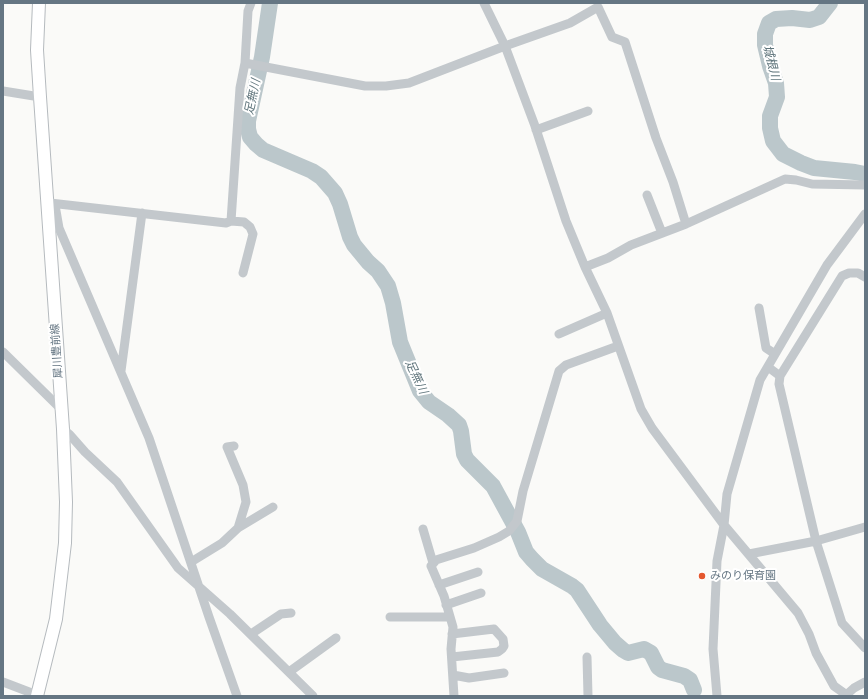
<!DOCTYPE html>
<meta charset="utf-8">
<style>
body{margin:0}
#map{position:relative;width:868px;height:699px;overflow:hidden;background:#fafaf8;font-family:Karla,sans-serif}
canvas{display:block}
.frame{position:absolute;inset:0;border:4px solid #657683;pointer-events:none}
</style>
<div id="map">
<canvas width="868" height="699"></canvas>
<div class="frame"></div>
</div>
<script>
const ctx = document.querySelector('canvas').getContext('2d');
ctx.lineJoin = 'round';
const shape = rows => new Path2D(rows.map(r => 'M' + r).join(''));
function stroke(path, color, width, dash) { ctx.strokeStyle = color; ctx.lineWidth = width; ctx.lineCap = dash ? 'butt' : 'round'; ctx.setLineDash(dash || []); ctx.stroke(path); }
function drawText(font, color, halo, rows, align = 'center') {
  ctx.font = font + ' Karla,"Noto Sans JP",sans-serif'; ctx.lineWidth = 4; ctx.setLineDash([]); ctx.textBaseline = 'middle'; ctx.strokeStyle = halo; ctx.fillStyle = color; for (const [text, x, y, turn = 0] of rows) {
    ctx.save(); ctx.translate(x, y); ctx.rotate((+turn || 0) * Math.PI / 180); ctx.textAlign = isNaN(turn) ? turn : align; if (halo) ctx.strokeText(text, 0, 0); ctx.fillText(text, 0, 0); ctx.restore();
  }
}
stroke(shape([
 [270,3,262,57,248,121,248,129,250,137,256,144,263,150,312,171,321,177,335,193,340,204,350,237,354,245,368,262,378,271,388,286,393,303,400,342,420,391,429,402,448,415,459,425,461,431,464,454,467,460,493,486,518,532,526,552,532,559,542,569,572,586,577,590,600,625,615,643,623,650,628,653,644,649,651,653,658,667,662,670,684,676,690,680,694,690],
 [830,3,819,17,810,20,792,18,776,19,769,23,765,34,765,45,770,66,776,83,777,97,770,116,770,128,773,141,783,154,801,163,814,168,855,172,865,174]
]), '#bbc7cb', 16);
const major = shape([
 [37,696,56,619,65,543,66,502,63,429,40,97,37,50,39,3]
]);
stroke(major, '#b5babe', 14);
stroke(shape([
 [484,3,505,46,535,126,566,221,585,267,607,313,641,409,652,428,724,525,798,613,809,634,816,653,834,686,848,696],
 [245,63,365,86,386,86,409,83,505,46,570,23,598,7,612,37,625,42,656,138,673,182,686,224],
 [3,91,40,97],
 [536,130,588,111],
 [647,195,662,233],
 [50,203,226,223,231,221,240,88,245,63,248,11,251,3],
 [55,205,59,228,149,438,209,617,237,696],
 [231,221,244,222,250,227,253,234,243,273],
 [585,267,608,258,631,245,686,224,785,179,796,180,812,184,865,185],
 [759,308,766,348,775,354],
 [559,334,607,313],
 [3,352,61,409],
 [768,367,780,376,779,384,816,541,842,623,865,648],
 [121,371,142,213],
 [780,376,842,276,849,273,858,273,865,277],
 [63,429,70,435,85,452,117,482,178,568,230,614,313,696],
 [234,446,227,447,243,485,246,502,238,528],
 [423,529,433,563],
 [749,554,816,541,865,527],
 [191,562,222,543,238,528,273,507],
 [439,585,478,572],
 [446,605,481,593],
 [390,617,450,617],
 [251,634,281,614,291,613],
 [452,657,498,652,502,649,504,646,503,639,494,629,452,634],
 [587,657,588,696],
 [289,672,336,638],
 [453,675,469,678,504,673],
 [3,682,37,695],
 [454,696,451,649,453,627,444,596,431,566,436,560,474,548,499,537,509,531,517,521,523,491,559,371,566,365,618,346],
 [717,696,713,649,717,561,724,525,727,494,760,380,827,265,865,214],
 [845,696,854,688,865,682]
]), '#c3c8cc', 9);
stroke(major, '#fff', 12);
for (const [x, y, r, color] of [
 [702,576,4,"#e4572e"]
]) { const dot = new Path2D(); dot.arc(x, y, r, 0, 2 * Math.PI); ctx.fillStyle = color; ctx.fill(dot); stroke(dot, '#fff', 1.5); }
drawText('11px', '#657683', '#fff', [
 ["犀川豊前線",57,351,-94]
]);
drawText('11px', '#657683', '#fff', [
 ["みのり保育園",710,576]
], 'left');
drawText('italic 12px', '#60757c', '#fff', [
 ["城根川",771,63,76],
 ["足無川",253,97,-78],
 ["足無川",416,377,65]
]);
</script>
